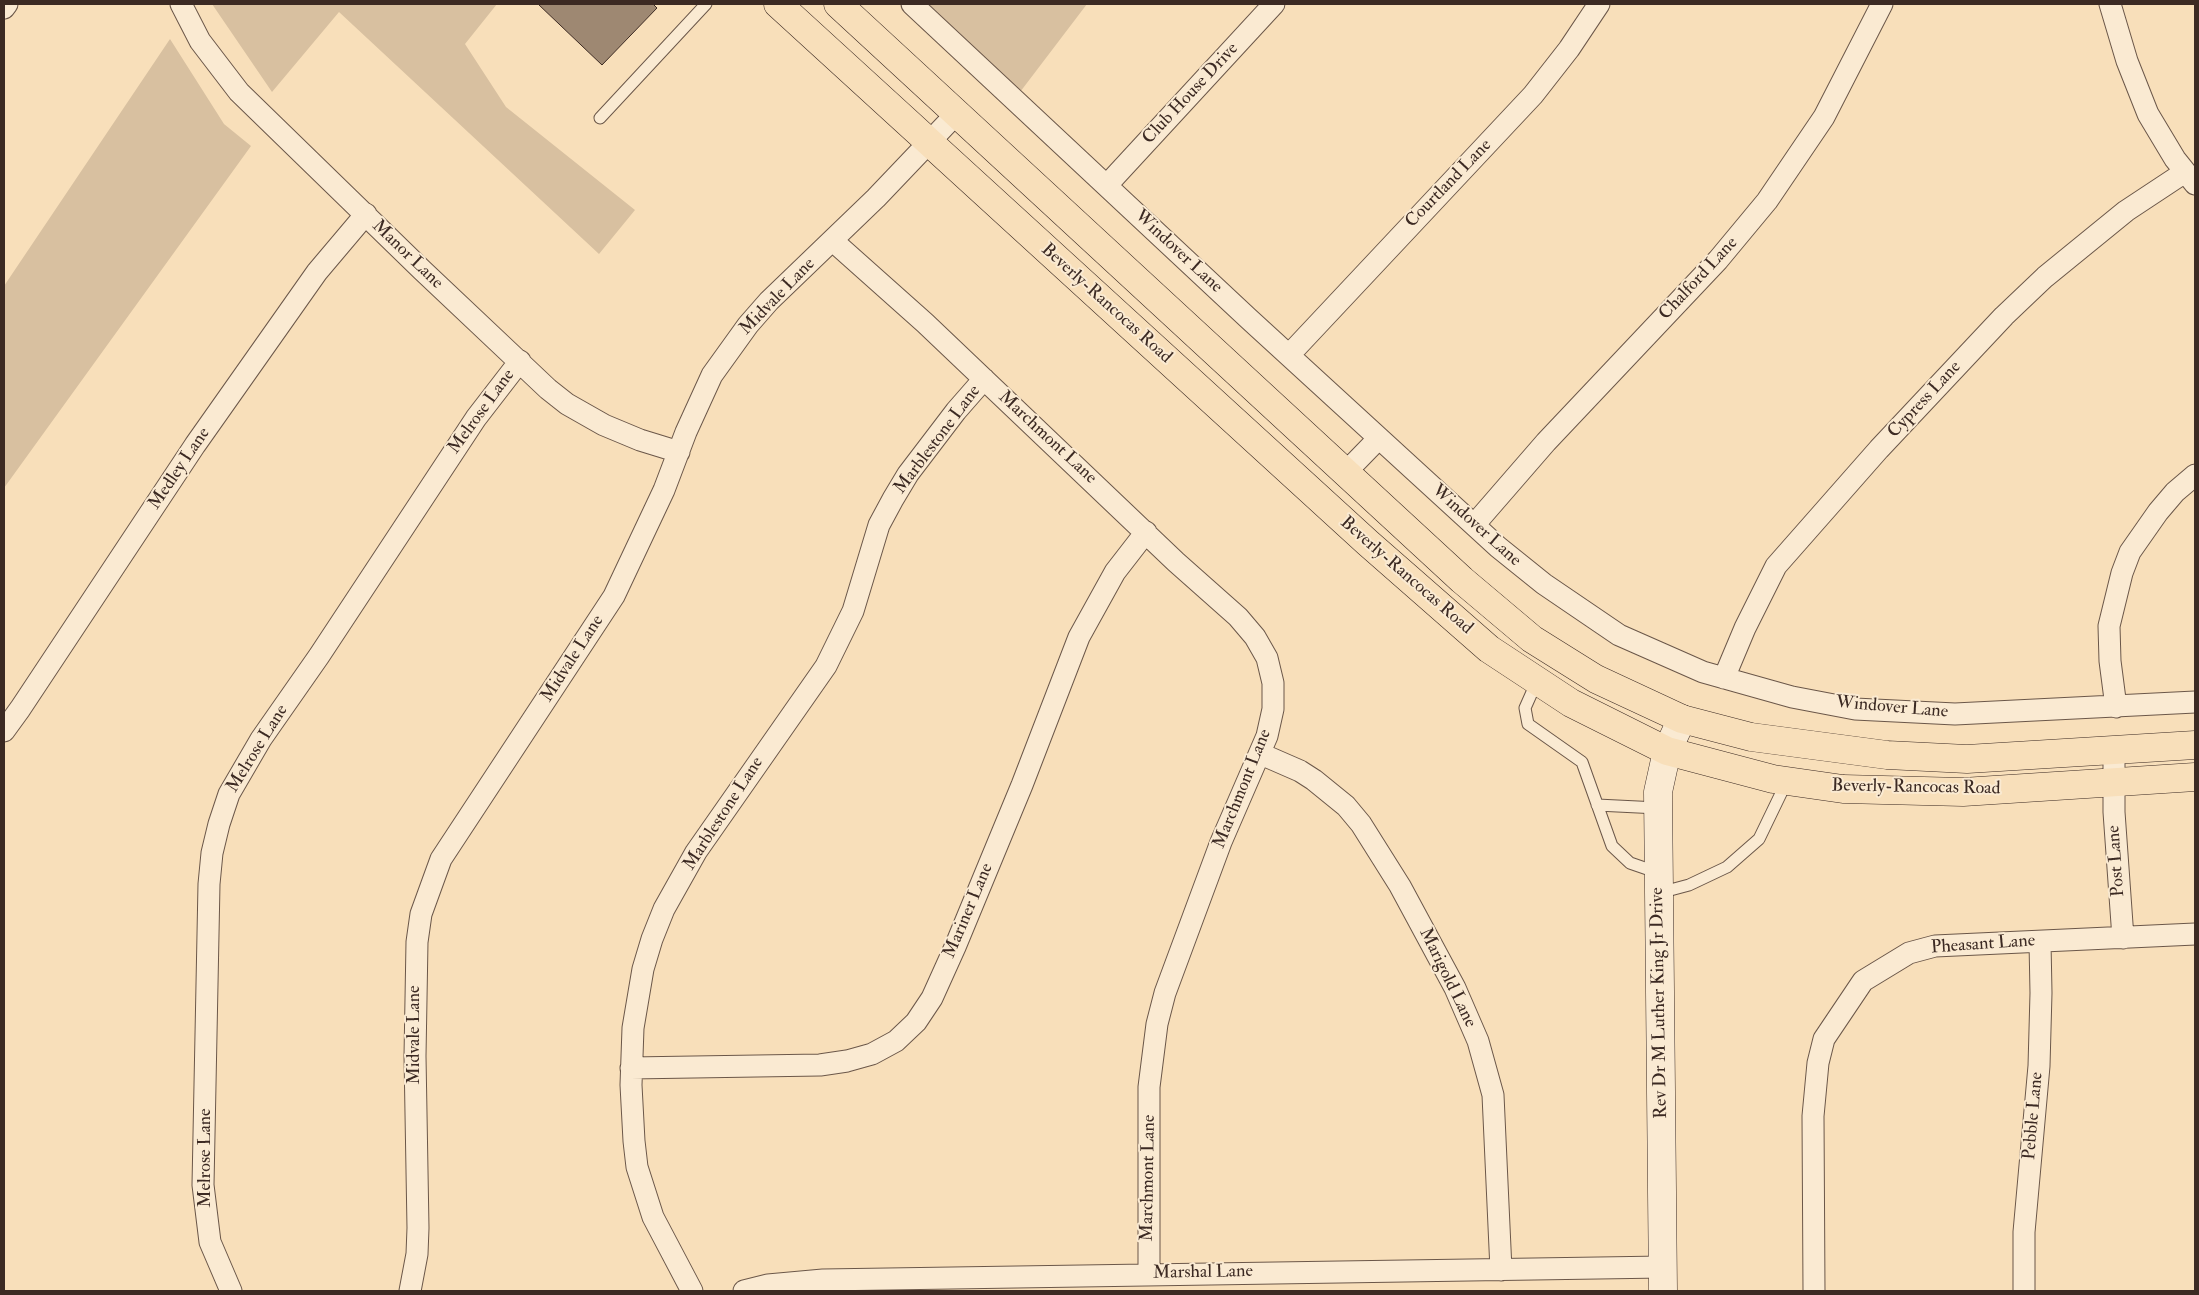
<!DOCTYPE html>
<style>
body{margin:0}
#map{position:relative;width:2199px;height:1295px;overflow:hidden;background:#f8dfba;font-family:"IM FELL Double Pica",serif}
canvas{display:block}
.frame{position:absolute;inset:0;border:5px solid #3c2a23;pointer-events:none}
</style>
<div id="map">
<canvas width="2199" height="1295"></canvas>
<div class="frame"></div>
</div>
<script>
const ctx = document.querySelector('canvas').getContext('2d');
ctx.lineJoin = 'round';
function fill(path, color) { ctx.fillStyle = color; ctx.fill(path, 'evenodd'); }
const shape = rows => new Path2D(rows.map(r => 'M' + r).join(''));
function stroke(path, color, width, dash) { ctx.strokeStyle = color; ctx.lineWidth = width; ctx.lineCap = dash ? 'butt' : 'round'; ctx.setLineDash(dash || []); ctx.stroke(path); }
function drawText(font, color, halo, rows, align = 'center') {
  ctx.font = font + ' "IM FELL Double Pica",serif'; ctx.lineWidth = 4; ctx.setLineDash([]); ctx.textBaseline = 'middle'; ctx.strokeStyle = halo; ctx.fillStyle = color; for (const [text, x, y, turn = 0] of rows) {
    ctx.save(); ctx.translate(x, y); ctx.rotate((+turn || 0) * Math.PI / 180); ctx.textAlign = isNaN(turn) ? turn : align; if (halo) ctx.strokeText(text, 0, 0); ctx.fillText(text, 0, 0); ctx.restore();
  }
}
fill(shape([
 [212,4,497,4,465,44,506,107,635,210,599,254,339,12,272,92],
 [910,4,1087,4,1014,100],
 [170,39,224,124,251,146,4,488,4,286]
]), '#d8c0a0');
const building = shape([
 [538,4,653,4,657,8,602,65,538,4]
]);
fill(building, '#9e8872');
stroke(building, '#3c2a23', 1);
const lane = shape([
 [600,118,706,4],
 [1537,681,1525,708,1528,724,1582,762,1612,846,1630,863,1659,873],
 [1597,805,1658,808],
 [1659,893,1689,885,1727,867,1759,839,1787,781]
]);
const street = shape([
 [181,4,200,41,239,92,422,270,548,389,567,404,604,425,640,440,679,452],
 [912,4,1249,319,1498,547,1544,584,1619,635,1703,672,1792,697,1855,709,1955,714,2195,702],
 [2110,4,2127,61,2148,114,2175,159,2195,184],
 [4,8,7,4],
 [1107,185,1274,4],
 [833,241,925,323,1176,562,1238,617,1255,637,1267,658,1273,683,1273,709,1267,736,1221,842,1165,993,1157,1024,1149,1087,1149,1274],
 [1289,355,1533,95,1569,49,1599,4],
 [1346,472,1379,438],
 [1474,525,1546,442,1718,260,1767,201,1824,117,1882,4],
 [1724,678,1745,628,1776,566,1879,449,2004,316,2045,277,2126,211,2185,172],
 [2116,707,2110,661,2109,626,2122,573,2130,552,2158,512,2175,492,2195,475],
 [4,731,20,709,195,445,317,272,366,214],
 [2114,750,2114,812,2123,938],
 [1261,754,1300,771,1314,780,1346,806,1361,824,1400,886,1455,988,1478,1041,1493,1095,1501,1270],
 [631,1068,820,1065,847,1061,872,1054,896,1041,916,1022,932,998,955,947,1022,785,1079,637,1115,572,1146,532],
 [231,1291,210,1242,203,1185,209,884,212,853,219,824,229,794,261,739,319,656,476,418,520,361],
 [410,1291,417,1254,418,1228,415,1056,417,942,421,914,441,859,614,596,664,490,686,432,712,375,748,325,769,301,876,198,957,113],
 [692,1291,653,1217,637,1167,634,1141,631,1085,633,1028,643,969,652,939,664,909,696,852,826,666,853,611,879,525,893,499,908,474,956,411,984,379],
 [744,1291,768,1285,823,1280,1663,1267],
 [1814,1291,1813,1116,1818,1063,1824,1039,1863,981,1909,953,1935,946,2195,934],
 [2024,1291,2024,1232,2039,1066,2041,993,2040,942]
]);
const secondary = shape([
 [1663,1291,1658,792,1667,751,1682,719]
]);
const primary = shape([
 [778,4,1368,543,1489,649,1571,703,1667,751,1773,779,1843,789,1963,792,2195,777],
 [838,4,1462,580,1532,639,1596,679,1682,719,1751,737,1887,755,1967,759,2195,745]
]);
stroke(lane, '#6b5749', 13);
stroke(street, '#6b5749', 23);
stroke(secondary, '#3c2a23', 29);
stroke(primary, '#3c2a23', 29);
stroke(lane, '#faead2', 11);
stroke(street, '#faead2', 21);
stroke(secondary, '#faead2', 28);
stroke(primary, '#f8dfba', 28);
drawText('18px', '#3c2a23', '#faead2', [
 ["Club House Drive",1191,94,-47],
 ["Courtland Lane",1449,184,-46],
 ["Windover Lane",1178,252,43],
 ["Manor Lane",407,255,44],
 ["Chalford Lane",1699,279,-47],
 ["Midvale Lane",778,297,-46],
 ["Beverly-Rancocas Road",1106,304,42],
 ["Cypress Lane",1925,400,-47],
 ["Melrose Lane",482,412,-54],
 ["Marchmont Lane",1047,438,43],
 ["Marblestone Lane",938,440,-53],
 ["Medley Lane",180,469,-56],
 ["Windover Lane",1476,526,42],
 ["Beverly-Rancocas Road",1406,576,41],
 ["Midvale Lane",573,659,-57],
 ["Windover Lane",1892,708,5],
 ["Melrose Lane",258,749,-58],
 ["Beverly-Rancocas Road",1916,788,1],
 ["Marchmont Lane",1243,789,-68],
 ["Marblestone Lane",724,814,-57],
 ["Post Lane",2117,861,-94],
 ["Mariner Lane",969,911,-67],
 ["Pheasant Lane",1983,945,-4],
 ["Marigold Lane",1447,978,64],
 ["Rev Dr M Luther King Jr Drive",1660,1003,-91],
 ["Midvale Lane",415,1035,-90],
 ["Pebble Lane",2034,1116,-85],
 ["Melrose Lane",206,1158,-90],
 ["Marchmont Lane",1149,1178,-89],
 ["Marshal Lane",1203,1273,-1]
]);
</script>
